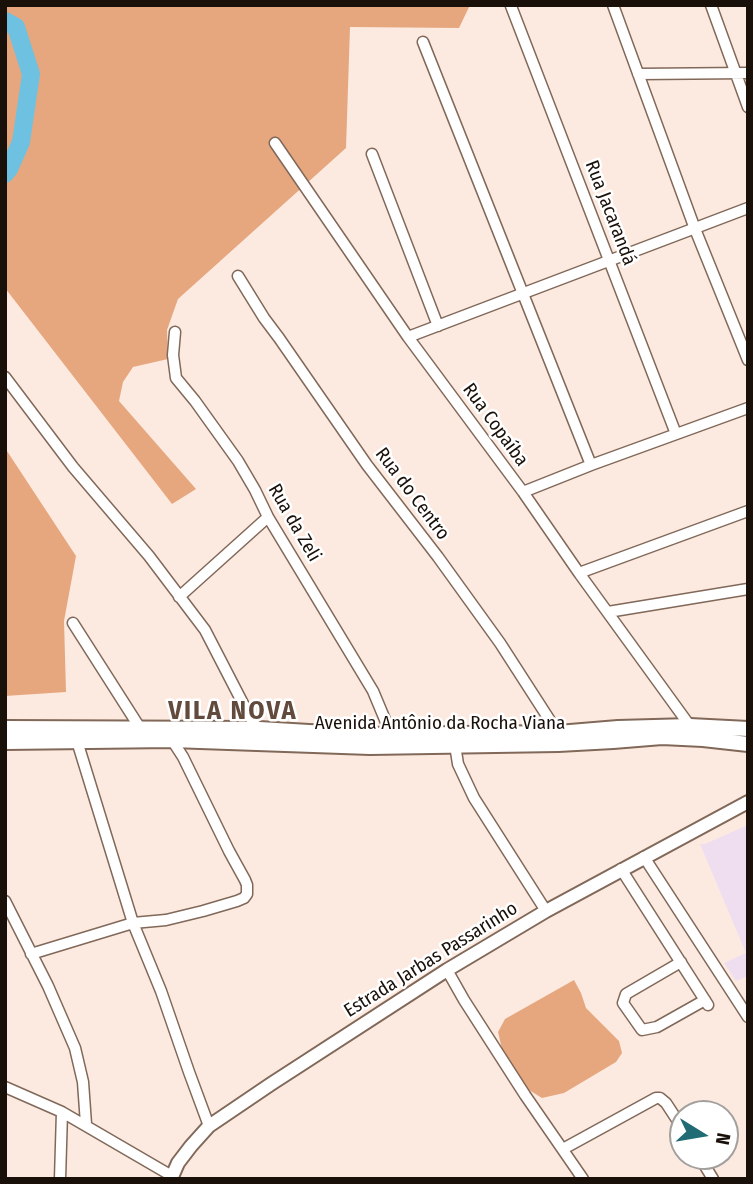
<!DOCTYPE html>
<meta charset="utf-8">
<style>
body{margin:0}
#map{position:relative;width:753px;height:1184px;overflow:hidden;background:#fceae0;font-family:"Fira Sans Condensed",sans-serif}
canvas{display:block}
.frame{position:absolute;inset:0;border:7px solid #1a100a;pointer-events:none}
.north{position:absolute;left:669px;top:1100px;width:70px;height:70px;box-sizing:border-box;background:#fff;border:2px solid #a39f9d;border-radius:50%;rotate:101deg;font-size:19px;font-weight:700;line-height:28px;text-align:center;color:#1a100a}
.north::after{content:'';display:block;margin:auto;width:24px;height:32px;background:#216b75;clip-path:polygon(50% 0,100% 100%,50% 72%,0 100%)}
</style>
<div id="map">
<canvas width="753" height="1184"></canvas>
<div class="frame"></div>
<div class="north">N</div>
</div>
<script>
const ctx = document.querySelector('canvas').getContext('2d');
ctx.lineJoin = 'round';
function fill(path, color) { ctx.fillStyle = color; ctx.fill(path, 'evenodd'); }
const shape = rows => new Path2D(rows.map(r => 'M' + r).join(''));
function stroke(path, color, width, dash) { ctx.strokeStyle = color; ctx.lineWidth = width; ctx.lineCap = dash ? 'butt' : 'round'; ctx.setLineDash(dash || []); ctx.stroke(path); }
function drawText(font, color, halo, rows, align = 'center') {
  ctx.font = font + ' "Fira Sans Condensed",sans-serif'; ctx.lineWidth = 5; ctx.setLineDash([]); ctx.textBaseline = 'middle'; ctx.strokeStyle = halo; ctx.fillStyle = color; for (const [text, x, y, turn = 0] of rows) {
    ctx.save(); ctx.translate(x, y); ctx.rotate((+turn || 0) * Math.PI / 180); ctx.textAlign = isNaN(turn) ? turn : align; if (halo) ctx.strokeText(text, 0, 0); ctx.fillText(text, 0, 0); ctx.restore();
  }
}
fill(shape([
 [748,825,748,976,736,981,724,963,746,953,700,844,705,844]
]), '#eedef0');
fill(shape([
 [5,5,470,5,459,28,350,27,346,148,178,299,167,330,168,359,133,367,123,382,119,401,196,489,172,504,5,288],
 [5,448,76,556,64,621,66,692,5,696],
 [574,980,581,993,586,1008,619,1041,622,1053,616,1062,564,1093,542,1098,529,1090,502,1049,498,1032,505,1019]
]), '#e6a77f');
stroke(shape([
 [5,21,16,27,31,74,21,142,9,169,5,174]
]), '#6ec1e0', 18);
const minor = shape([
 [613,5,695,229,748,360],
 [711,5,748,107],
 [511,6,676,434],
 [423,42,591,465],
 [638,74,748,73],
 [275,143,408,337,523,492,579,573,690,726],
 [372,154,438,326],
 [238,276,264,318,279,338,367,465,438,557,500,643,558,733],
 [175,332,173,355,176,378,195,401,238,461,255,490,268,517,373,691,391,734],
 [408,337,748,208],
 [5,377,73,467,149,556,205,630,252,721,259,729],
 [523,492,591,465,748,408],
 [579,573,748,511],
 [179,597,268,517],
 [608,612,748,589],
 [73,623,140,728],
 [77,741,133,923,161,991,189,1072,209,1126],
 [455,745,458,764,474,798,546,911],
 [644,857,748,1017],
 [621,869,708,1005],
 [5,901,48,986,75,1048,83,1082,86,1124],
 [31,954,133,923,166,920,203,911,237,901,244,898,247,894,247,885,245,880,229,851,183,757,172,740],
 [681,962,626,994,623,1003,642,1030,657,1027,705,1000],
 [447,970,464,1000,525,1095,583,1179],
 [5,1087,62,1112,172,1176],
 [563,1149,656,1098,660,1098,666,1103,683,1129],
 [699,1156,713,1179],
 [60,1179,62,1112]
]);
const tertiary = shape([
 [171,1179,178,1163,191,1146,209,1126,271,1084,447,970,546,911,748,802]
]);
const secondary = shape([
 [5,728,259,729,359,735,558,733,618,728,690,726,748,729],
 [5,742,172,740,370,747,558,744,613,741,662,737,703,739,748,744]
]);
stroke(minor, '#816859', 13);
stroke(tertiary, '#816859', 16);
stroke(secondary, '#816859', 18);
stroke(minor, '#fff', 10);
stroke(tertiary, '#fff', 12);
stroke(secondary, '#fff', 14);
drawText('19px', '#1a100a', '#fff', [
 ["Rua Jacarandá",610,213,69],
 ["Rua Copaíba",495,425,54],
 ["Rua do Centro",412,494,53],
 ["Rua da Zeli",294,523,60],
 ["Avenida Antônio da Rocha Viana",440,724],
 ["Estrada Jarbas Passarinho",431,960,-32]
]);
ctx.letterSpacing = '2px';
drawText('bold 26px', '#624a3c', '#fff', [
 ["VILA NOVA",233,712]
]);
ctx.letterSpacing = '0px';
</script>
